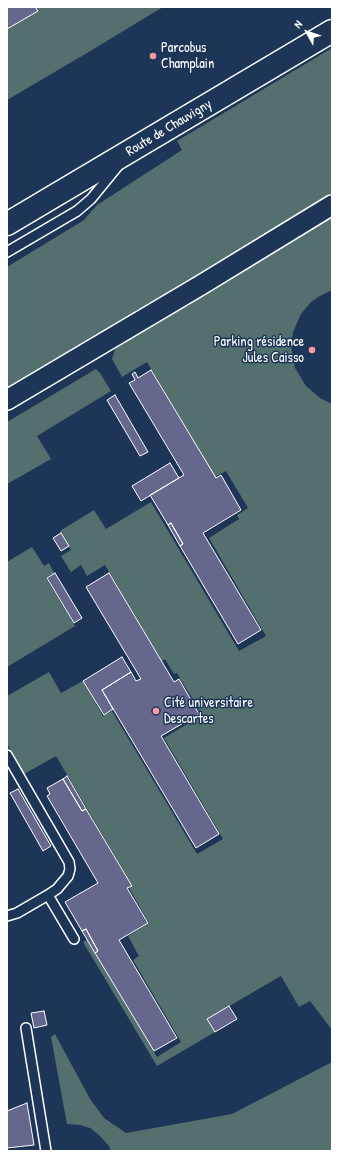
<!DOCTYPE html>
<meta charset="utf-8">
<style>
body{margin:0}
#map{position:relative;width:339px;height:1158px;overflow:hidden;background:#1d3557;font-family:"Patrick Hand",sans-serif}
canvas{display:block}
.frame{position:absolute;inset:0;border:8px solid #fff;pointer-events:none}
.north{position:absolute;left:287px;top:12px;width:40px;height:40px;-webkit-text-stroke:3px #1d3557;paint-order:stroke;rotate:310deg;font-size:11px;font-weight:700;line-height:16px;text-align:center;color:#fff}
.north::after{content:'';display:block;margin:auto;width:14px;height:18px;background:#fff;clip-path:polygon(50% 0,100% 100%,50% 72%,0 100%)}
</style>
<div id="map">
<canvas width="339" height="1158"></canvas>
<div class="frame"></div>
<div class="north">N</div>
</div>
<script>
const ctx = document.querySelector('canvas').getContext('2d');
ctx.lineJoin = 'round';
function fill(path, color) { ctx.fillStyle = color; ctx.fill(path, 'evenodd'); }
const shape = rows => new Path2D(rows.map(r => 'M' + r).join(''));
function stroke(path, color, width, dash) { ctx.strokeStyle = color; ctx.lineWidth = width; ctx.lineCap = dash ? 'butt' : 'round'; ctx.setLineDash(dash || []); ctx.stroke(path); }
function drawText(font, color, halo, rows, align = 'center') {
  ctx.font = font + ' "Patrick Hand",sans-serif'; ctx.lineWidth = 3; ctx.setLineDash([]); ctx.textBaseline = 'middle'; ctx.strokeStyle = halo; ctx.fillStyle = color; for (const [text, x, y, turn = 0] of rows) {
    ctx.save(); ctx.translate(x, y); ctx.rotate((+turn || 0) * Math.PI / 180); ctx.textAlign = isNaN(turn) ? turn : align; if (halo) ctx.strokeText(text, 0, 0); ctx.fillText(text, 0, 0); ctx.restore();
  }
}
fill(shape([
 [7,7,163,7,87,53,7,100],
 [332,48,332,197,150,305,136,310,132,316,7,389,7,267,84,220,97,205,182,150,177,141],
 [332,215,332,290,318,297,311,302,301,314,293,332,291,346,295,368,306,386,320,398,332,404,332,1030,310,1001,299,1007,281,976,207,1019,215,1032,157,1066,83,942,87,940,157,1057,181,1042,133,960,139,956,128,936,149,923,129,888,132,885,56,756,24,774,7,744,7,696,49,672,61,693,83,681,103,716,112,711,197,854,223,839,164,738,202,715,177,673,174,674,165,659,162,661,105,565,87,576,81,565,71,572,61,556,71,550,60,531,94,510,106,529,151,502,239,651,266,636,209,538,239,519,237,515,248,508,226,471,215,477,147,362,122,377,112,359,116,346],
 [96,369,100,373,111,391,37,436,51,459,7,484,7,422],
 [32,547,44,566,49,563,54,573,46,578,75,626,7,667,7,562],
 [55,1034,90,1099,104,1118,126,1133,232,1114,332,1062,332,1151,111,1151,109,1146,99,1135,90,1128,80,1125,67,1124,51,1037]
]), '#53706e');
const building = shape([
 [7,7,35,7,38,11,7,29,7,7],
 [151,370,216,478,221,475,241,510,203,533,261,630,238,644,180,546,183,544,171,523,168,525,150,495,184,475,129,383,135,380,132,374,135,372,138,378,151,370],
 [115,395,148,452,140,456,107,400,115,395],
 [170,463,179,478,141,501,132,486,170,463],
 [171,523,183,544,180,546,168,525,171,523],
 [61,533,69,546,61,551,53,538,61,533],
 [55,573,82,618,74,623,47,578,55,573],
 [109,573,174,682,179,679,199,714,161,736,219,834,196,848,102,690,131,672,136,681,141,679,86,587,109,573],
 [122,657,131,672,102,690,113,709,104,715,83,681,122,657],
 [67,776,86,809,82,811,63,779,67,776],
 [63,779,82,811,86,809,132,886,127,888,148,923,119,940,177,1038,154,1051,95,953,98,951,86,929,82,931,65,902,98,883,47,796,50,794,47,788,63,779],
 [18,789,51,846,43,851,10,793,18,789],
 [86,929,98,951,95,953,82,931,86,929],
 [229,1006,237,1019,215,1032,207,1019,229,1006],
 [44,1011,47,1025,34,1028,31,1013,44,1011],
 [27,1103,34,1145,7,1148,7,1111,27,1103]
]);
fill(building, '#66678c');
stroke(building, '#fff', 1);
const service = shape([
 [7,252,77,211,91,199,118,166],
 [7,755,69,862,70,869,68,876,57,889,48,895],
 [7,916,17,913,48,895,74,939],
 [26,1028,46,1151]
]);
const minor = shape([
 [7,400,201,285,332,205]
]);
const secondary = shape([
 [7,224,332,31]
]);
stroke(service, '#fff', 12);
stroke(minor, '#fff', 22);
stroke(secondary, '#fff', 25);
stroke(service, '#1d3557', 9);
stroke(minor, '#1d3557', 19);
stroke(secondary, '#1d3557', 22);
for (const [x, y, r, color] of [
 [153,56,4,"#ff9aa2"],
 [312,350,4,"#ff9aa2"],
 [156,711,4,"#ff9aa2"]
]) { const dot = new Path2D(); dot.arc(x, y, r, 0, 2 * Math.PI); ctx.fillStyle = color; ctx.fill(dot); stroke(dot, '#1d3557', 1.5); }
drawText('14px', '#fff', '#1d3557', [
 ["Parcobus",161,48],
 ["Champlain",161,64],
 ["Parking résidence",304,342,"right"],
 ["Jules Caisso",304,358,"right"],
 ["Cité universitaire",164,703],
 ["Descartes",164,719]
], 'left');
drawText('14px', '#fff', '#1d3557', [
 ["Route de Chauvigny",169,128,-31]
]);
</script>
